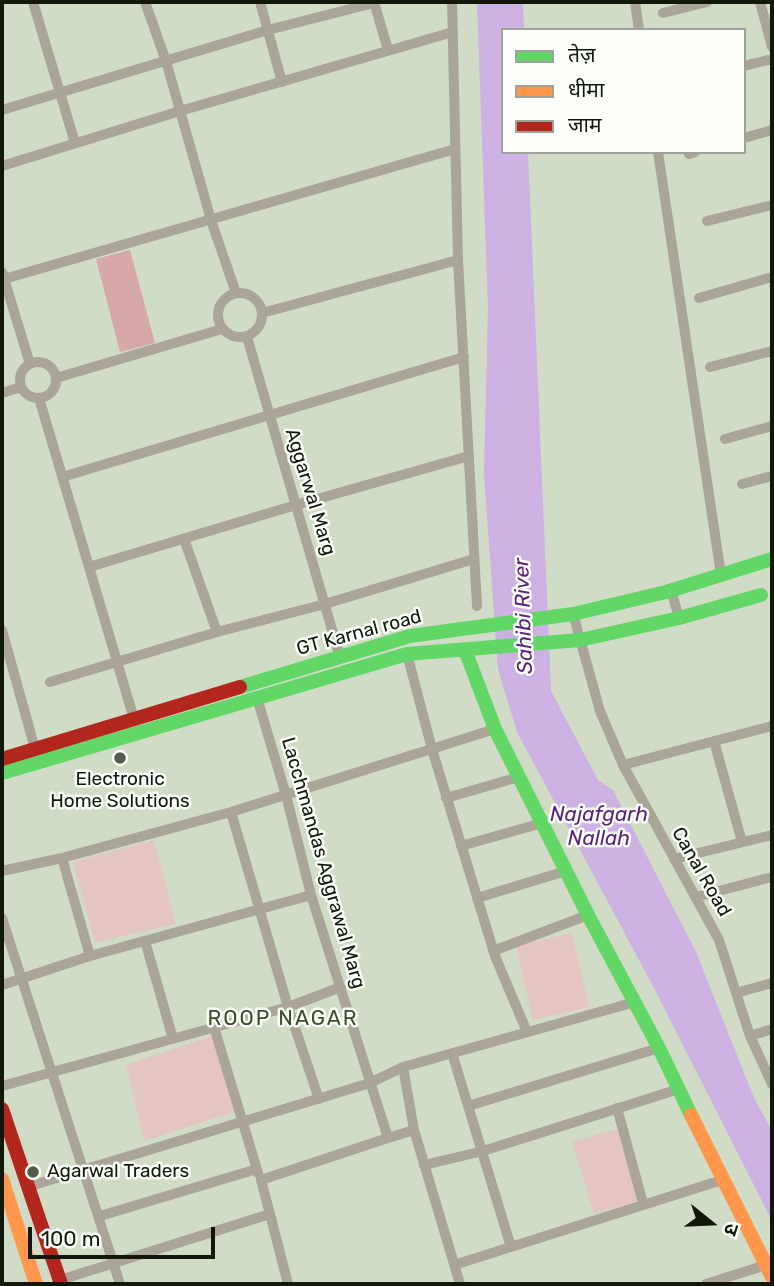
<!DOCTYPE html>
<meta charset="utf-8">
<style>
body{margin:0}
#map{position:relative;width:774px;height:1286px;overflow:hidden;background:#d1dcc6;font-family:Rubik,"Noto Sans Devanagari",sans-serif}
canvas{display:block}
.frame{position:absolute;inset:0;border:4px solid #111709;pointer-events:none}
.legend{position:absolute;left:501px;top:28px;width:245px;height:126px;box-sizing:border-box;background:#fdfffb;border:2px solid #9fa29a;margin:0;padding:9px 12px;list-style:none;font-size:21px;color:#111709}
.legend li{display:flex;align-items:center;gap:14px;height:35px}
.legend b{width:35px;border:2px solid #9fa29a}
.north{position:absolute;left:676px;top:1188px;width:70px;height:70px;-webkit-text-stroke:5px #fdfffb;paint-order:stroke;rotate:108deg;font-size:19px;font-weight:700;line-height:28px;text-align:center;color:#111709}
.north::after{content:'';display:block;margin:auto;width:24px;height:32px;background:#111709;clip-path:polygon(50% 0,100% 100%,50% 72%,0 100%)}
.scale{position:absolute;left:28px;top:1227px;width:187px;height:32px;box-sizing:border-box;border:4px solid #111709;border-top:0;padding-left:9px;font-size:21px;line-height:24px;white-space:nowrap;color:#111709;-webkit-text-stroke:5px #fdfffb;paint-order:stroke}
</style>
<div id="map">
<canvas width="774" height="1286"></canvas>
<div class="frame"></div>
<ul class="legend">
<li><b style="height:9px;background:#63d668"></b>तेज़</li>
<li><b style="height:9px;background:#ff974d"></b>धीमा</li>
<li><b style="height:9px;background:#b3261e"></b>जाम</li>
</ul>
<div class="north">उ</div>
<div class="scale">100 m</div>
</div>
<script>
const ctx = document.querySelector('canvas').getContext('2d');
ctx.lineJoin = 'round';
function fill(path, color) { ctx.fillStyle = color; ctx.fill(path, 'evenodd'); }
const shape = rows => new Path2D(rows.map(r => 'M' + r).join(''));
function stroke(path, color, width, dash) { ctx.strokeStyle = color; ctx.lineWidth = width; ctx.lineCap = dash ? 'butt' : 'round'; ctx.setLineDash(dash || []); ctx.stroke(path); }
function drawText(font, color, halo, rows, align = 'center') {
  ctx.font = font + ' Rubik,sans-serif'; ctx.lineWidth = 5; ctx.setLineDash([]); ctx.textBaseline = 'middle'; ctx.strokeStyle = halo; ctx.fillStyle = color; for (const [text, x, y, turn = 0] of rows) {
    ctx.save(); ctx.translate(x, y); ctx.rotate((+turn || 0) * Math.PI / 180); ctx.textAlign = isNaN(turn) ? turn : align; if (halo) ctx.strokeText(text, 0, 0); ctx.fillText(text, 0, 0); ctx.restore();
  }
}
fill(shape([
 [154,840,176,924,95,942,73,862],
 [572,933,589,1007,533,1020,516,946],
 [212,1036,234,1112,144,1141,126,1065],
 [617,1129,639,1200,594,1214,572,1142]
]), '#e5c5c1');
fill(shape([
 [130,250,155,343,120,352,96,259]
]), '#d6a8a8');
fill(shape([
 [477,2,523,2,524,30,503,30,503,152,528,152,551,691,598,780,613,790,696,952,754,1098,772,1131,772,1221,655,990,517,732,498,669,484,474,488,308]
]), '#ccb1e2');
stroke(shape([
 [33,2,75,143],
 [145,2,166,61,211,220,236,293],
 [260,2,282,82],
 [374,2,388,50],
 [452,2,458,260,477,606],
 [635,2,639,30],
 [760,2,772,47],
 [663,13,707,2],
 [744,66,772,59],
 [2,110,268,30,374,3],
 [744,138,772,130],
 [658,152,721,575],
 [689,154,695,152],
 [2,166,180,111,453,32],
 [707,221,772,205],
 [2,272,30,364],
 [4,279,455,149],
 '218 315a22 22 0 1 1 44 0a22 22 0 1 1-44 0Z',
 [699,298,772,277],
 [262,313,458,260],
 [247,337,340,657],
 '20 380a18 18 0 1 1 36 0a18 18 0 1 1-36 0Z',
 [710,367,772,351],
 [56,378,222,329],
 [2,393,21,387],
 [39,398,134,719],
 [725,439,772,426],
 [62,477,464,357],
 [742,484,772,476],
 [184,539,217,632],
 [89,567,296,505,469,456],
 [671,590,679,618],
 [573,614,600,711,623,765,719,940,750,1036,772,1084],
 [2,630,35,749],
 [407,654,432,749,495,956,527,1032],
 [50,682,217,632,325,604,474,559],
 [257,698,286,795,311,895,388,1138,414,1130,460,1284],
 [714,741,742,842],
 [623,765,772,726],
 [446,798,519,777],
 [231,812,288,1007,319,1099],
 [461,846,542,823],
 [674,859,772,835],
 [2,871,62,858],
 [696,897,772,877],
 [477,898,566,871],
 [2,918,120,1284],
 [145,941,173,1039],
 [493,951,588,915],
 [90,956,311,895],
 [2,985,90,956,62,858,231,812,495,729],
 [736,993,772,983],
 [214,1027,258,1173],
 [750,1036,772,1029],
 [452,1053,511,1247],
 [403,1067,414,1130],
 [2,1086,288,1007,341,987],
 [468,1106,659,1048],
 [617,1108,643,1203],
 [424,1165,483,1151,679,1089],
 [27,1187,370,1083,403,1067,635,1002],
 [270,1214,288,1284],
 [100,1216,257,1169],
 [454,1265,722,1180],
 [60,1280,270,1214,261,1180,388,1138],
 [706,1284,766,1265]
]), '#aba498', 10);
stroke(shape([
 [465,650,495,729,588,915,659,1048,691,1115],
 [240,687,410,636,573,614,666,592,772,559],
 [2,773,407,654,580,640,679,618,761,595]
]), '#63d668', 14);
stroke(shape([
 [691,1115,772,1277],
 [2,1179,36,1284]
]), '#ff974d', 14);
stroke(shape([
 [2,759,240,687],
 [2,1109,61,1284]
]), '#b3261e', 14);
for (const [x, y, r, color] of [
 [120,758,7,"#545c4b"],
 [33,1172,7,"#545c4b"]
]) { const dot = new Path2D(); dot.arc(x, y, r, 0, 2 * Math.PI); ctx.fillStyle = color; ctx.fill(dot); stroke(dot, '#fdfffb', 2.5); }
drawText('19px', '#111709', '#fdfffb', [
 ["Aggarwal Marg",310,492,73],
 ["GT Karnal road",359,633,-15],
 ["Lacchmandas Aggrawal Marg",323,863,74],
 ["Canal Road",701,872,60]
]);
drawText('19px', '#111709', '#fdfffb', [
 ["Electronic",120,780],
 ["Home Solutions",120,802],
 ["Agarwal Traders",47,1172,"left"]
]);
drawText('italic 21px', '#5a247e', '#fdfffb', [
 ["Sahibi River",524,616,-92],
 ["Najafgarh",599,815],
 ["Nallah",599,839]
]);
ctx.letterSpacing = '2px';
drawText('21px', '#3b4a28', '#fdfffb', [
 ["ROOP NAGAR",283,1019]
]);
ctx.letterSpacing = '0px';
</script>
